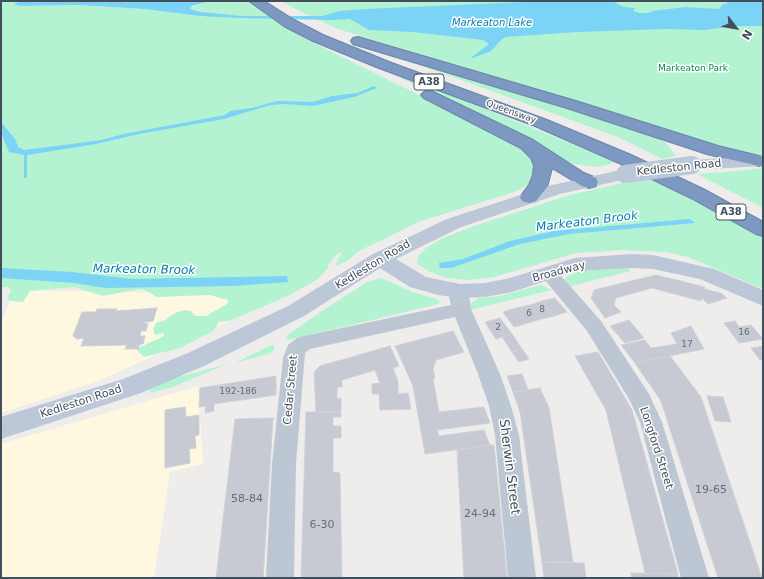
<!DOCTYPE html>
<style>
body{margin:0}
#map{position:relative;width:764px;height:579px;overflow:hidden;background:#efecec;font-family:"DejaVu Sans",sans-serif}
canvas{display:block}
.frame{position:absolute;inset:0;border:2px solid #424e5c;pointer-events:none}
.north{position:absolute;left:716px;top:8px;width:40px;height:40px;-webkit-text-stroke:3px #fff;paint-order:stroke;rotate:121deg;font-size:11px;font-weight:700;line-height:16px;text-align:center;color:#424e5c}
.north::after{content:'';display:block;margin:auto;width:14px;height:18px;background:#424e5c;clip-path:polygon(50% 0,100% 100%,50% 72%,0 100%)}
</style>
<div id="map">
<canvas width="764" height="579"></canvas>
<div class="frame"></div>
<div class="north">N</div>
</div>
<script>
const ctx = document.querySelector('canvas').getContext('2d');
ctx.lineJoin = 'round';
function fill(path, color) { ctx.fillStyle = color; ctx.fill(path, 'evenodd'); }
const shape = rows => new Path2D(rows.map(r => 'M' + r).join(''));
function stroke(path, color, width, dash) { ctx.strokeStyle = color; ctx.lineWidth = width; ctx.lineCap = dash ? 'butt' : 'round'; ctx.setLineDash(dash || []); ctx.stroke(path); }
function drawText(font, color, halo, rows, align = 'center') {
  ctx.font = font + ' "DejaVu Sans",sans-serif'; ctx.lineWidth = 3; ctx.setLineDash([]); ctx.textBaseline = 'middle'; ctx.strokeStyle = halo; ctx.fillStyle = color; for (const [text, x, y, turn = 0] of rows) {
    ctx.save(); ctx.translate(x, y); ctx.rotate((+turn || 0) * Math.PI / 180); ctx.textAlign = isNaN(turn) ? turn : align; if (halo) ctx.strokeText(text, 0, 0); ctx.fillText(text, 0, 0); ctx.restore();
  }
}
fill(shape([
 [16,290,284,295,99,381,1,413,1,321],
 [198,386,203,464,170,472,154,578,1,578,1,444]
]), '#fef8e1');
fill(shape([
 [1,1,20,1,15,4,20,6,78,5,201,12,189,8,210,1,248,1,312,42,524,147,538,166,531,182,526,186,514,192,421,221,359,251,347,261,335,266,342,251,335,256,328,265,328,268,318,279,290,295,229,321,219,322,213,331,180,348,144,357,136,349,164,336,163,333,155,335,153,329,156,323,165,320,175,313,185,310,191,311,195,316,206,316,227,304,228,300,210,295,156,297,147,291,140,289,103,296,74,287,30,291,23,302,11,301,7,299,11,290,8,287,1,287],
 [281,1,763,1,763,155,731,153,603,111,338,29,303,13],
 [431,67,567,107,643,132,666,143,676,156,662,159,618,137,428,68],
 [403,76,478,106,614,161,611,164,598,167,573,164,468,109,400,78],
 [763,168,763,208,697,174,725,172],
 [654,179,763,237,763,289,688,257,665,252,622,250,577,253,494,277,468,280,447,278,428,271,417,264,418,256,426,248,441,239,474,226,570,195,627,182],
 [626,266,631,271,571,286,565,282,566,277,582,270],
 [381,278,413,292,437,299,440,302,435,305,288,340,286,336,325,309,367,282],
 [541,285,552,290,470,310,469,305,478,298,501,296],
 [273,345,275,350,268,354,235,363,269,346],
 [225,365,173,387,149,393,151,388,174,378]
]), '#b4f3d1');
fill(shape([
 [20,1,210,1,192,6,190,9,201,12,241,16,323,16,339,11,365,9,548,1,619,1,615,3,624,7,635,8,633,11,640,13,648,13,653,11,685,7,719,9,723,4,727,4,726,1,763,1,763,26,735,26,705,30,667,29,577,32,506,37,502,39,491,51,473,58,472,57,489,44,483,40,413,32,369,30,350,19,332,20,240,18,201,16,145,9,78,5,20,6,14,4],
 [374,86,377,88,354,97,313,106,284,104,270,105,224,119,139,134,96,144,27,155,27,178,24,178,24,155,9,152,1,133,1,122,15,139,18,147,24,150,64,145,101,140,124,134,225,115,230,111,252,108,277,101,313,102,332,96,357,93],
 [690,219,695,223,569,234,520,244,451,268,440,268,439,263,463,259,510,241,554,231],
 [1,268,72,272,132,279,287,276,288,282,234,286,105,288,74,283,1,278]
]), '#7bd3f6');
const building = shape([
 [656,275,705,287,704,289,721,293,727,298,708,304,702,298,701,301,652,288,616,298,614,305,621,312,605,318,591,298,594,290,656,275],
 [555,298,567,312,554,316,542,301,555,298],
 [542,301,554,316,541,319,530,305,542,301],
 [530,305,541,319,528,323,516,308,530,305],
 [157,308,153,321,145,322,145,324,148,323,146,331,141,331,140,336,145,336,143,344,140,344,138,349,125,349,127,345,81,346,84,338,77,339,73,336,82,312,96,312,97,309,117,309,116,311,157,308],
 [516,308,528,323,514,327,503,312,516,308],
 [500,318,512,334,496,339,485,322,500,318],
 [629,320,644,338,625,343,610,326,629,320],
 [735,321,739,327,751,325,763,339,739,343,724,323,735,321],
 [691,326,704,349,635,363,621,345,645,340,651,348,677,344,671,333,691,326],
 [453,331,464,352,436,360,433,369,435,378,433,379,439,412,484,407,490,423,437,430,439,436,484,430,490,445,425,454,413,386,395,346,453,331],
 [512,334,522,349,512,352,502,337,512,334],
 [390,346,399,366,393,368,398,381,398,394,408,393,411,409,380,410,379,394,372,394,372,384,380,383,375,370,342,380,342,387,337,387,337,399,341,398,341,412,316,412,314,372,320,366,390,346],
 [763,346,763,359,760,360,751,348,763,346],
 [522,349,529,359,519,362,512,352,522,349],
 [598,352,632,410,678,574,645,573,606,410,575,356,598,352],
 [670,356,701,397,762,578,718,578,661,401,635,363,670,356],
 [522,374,528,390,513,392,507,376,522,374],
 [276,376,276,395,214,404,214,411,205,413,206,406,199,407,200,388,276,376],
 [540,388,549,408,573,562,542,562,520,412,513,392,540,388],
 [707,396,723,397,731,422,715,421,707,396],
 [185,407,186,417,199,415,199,435,195,436,196,448,189,449,190,463,165,468,165,410,185,407],
 [306,412,341,412,341,417,333,417,333,426,341,426,341,438,333,438,333,472,340,473,342,578,301,578,306,412],
 [273,418,263,578,216,578,235,419,273,418],
 [490,445,494,445,507,578,464,578,457,450,490,445],
 [542,562,584,563,586,578,544,578,542,562],
 [631,573,678,574,678,578,632,578,631,573]
]);
fill(building, '#c7cad3');
stroke(building, '#cfd1d9', 1);
const highway = shape([
 [249,1,264,1,294,20,323,35,389,62,547,120,631,155,705,190,763,222,763,236,756,234,691,198,619,163,535,126,379,68,313,41,284,26,249,1],
 [358,37,579,102,718,146,763,157,763,165,759,166,707,154,567,108,353,44,351,41,353,38,358,37],
 [429,90,533,140,584,173,596,178,598,182,596,186,589,188,582,186,552,168,547,187,536,201,529,203,522,201,520,197,529,185,533,175,534,165,531,158,521,148,424,98,421,95,424,92,429,90]
]);
stroke(highway, '#6984ad', 2);
fill(shape([
 [549,268,556,270,601,321,649,394,662,422,709,578,681,578,640,422,628,397,587,331,540,274,542,270,549,268],
 [459,291,466,292,469,297,471,309,500,374,511,406,519,435,536,578,508,578,495,435,489,406,478,374,455,317,310,349,305,353,296,464,294,578,266,578,272,464,283,358,288,345,297,338,304,336,451,305,449,297,452,292,459,291]
]), '#bdc7d4');
fill(shape([
 [763,156,763,166,692,170,686,169,683,165,686,161,692,160,763,156],
 [625,169,631,170,634,174,631,178,560,194,461,227,396,259,426,277,460,284,485,283,510,278,575,258,632,254,653,255,714,269,763,290,763,306,700,279,653,269,632,268,577,271,512,292,485,297,460,298,438,295,410,287,380,268,304,316,206,365,141,393,1,439,1,417,123,379,188,353,288,306,373,254,447,219,548,186,625,169]
]), '#bcc7d8');
fill(highway, '#7d99c2');
stroke(shape([
 [625,174,692,165]
]), '#bcc7d8', 18);
drawText('9px', '#0c8451', '#fff', [
 ["Markeaton Park",693,69]
]);
drawText('9px', '#424e5c', '#fff', [
 ["Queensway",511,112,20]
]);
drawText('9px', '#636d7a', null, [
 ["8",542,310],
 ["6",529,314],
 ["2",498,328],
 ["16",744,333],
 ["17",687,345],
 ["192-186",238,392]
]);
drawText('italic 10px', '#007eb1', '#fff', [
 ["Markeaton Lake",492,23]
]);
for (const [x, y, w] of [
 [429,82,30],
 [731,212,30]
]) { const box = new Path2D(); box.roundRect(x - w / 2, y - 8, w, 16, 3); ctx.fillStyle = '#fff'; ctx.fill(box); stroke(box, '#424e5c', 1); }
drawText('bold 10px', '#424e5c', null, [
 ["A38",429,82],
 ["A38",731,212]
]);
drawText('11px', '#424e5c', '#fff', [
 ["Kedleston Road",679,168,-6],
 ["Kedleston Road",373,265,-31],
 ["Broadway",559,272,-15],
 ["Cedar Street",291,390,-85],
 ["Kedleston Road",81,402,-18],
 ["Longford Street",656,448,72]
]);
drawText('11px', '#636d7a', null, [
 ["19-65",711,490],
 ["58-84",247,499],
 ["24-94",480,514],
 ["6-30",322,525]
]);
drawText('italic 12px', '#007eb1', '#fff', [
 ["Markeaton Brook",587,222,-7],
 ["Markeaton Brook",144,270,1]
]);
drawText('13px', '#424e5c', '#fff', [
 ["Sherwin Street",509,467,83]
]);
</script>
